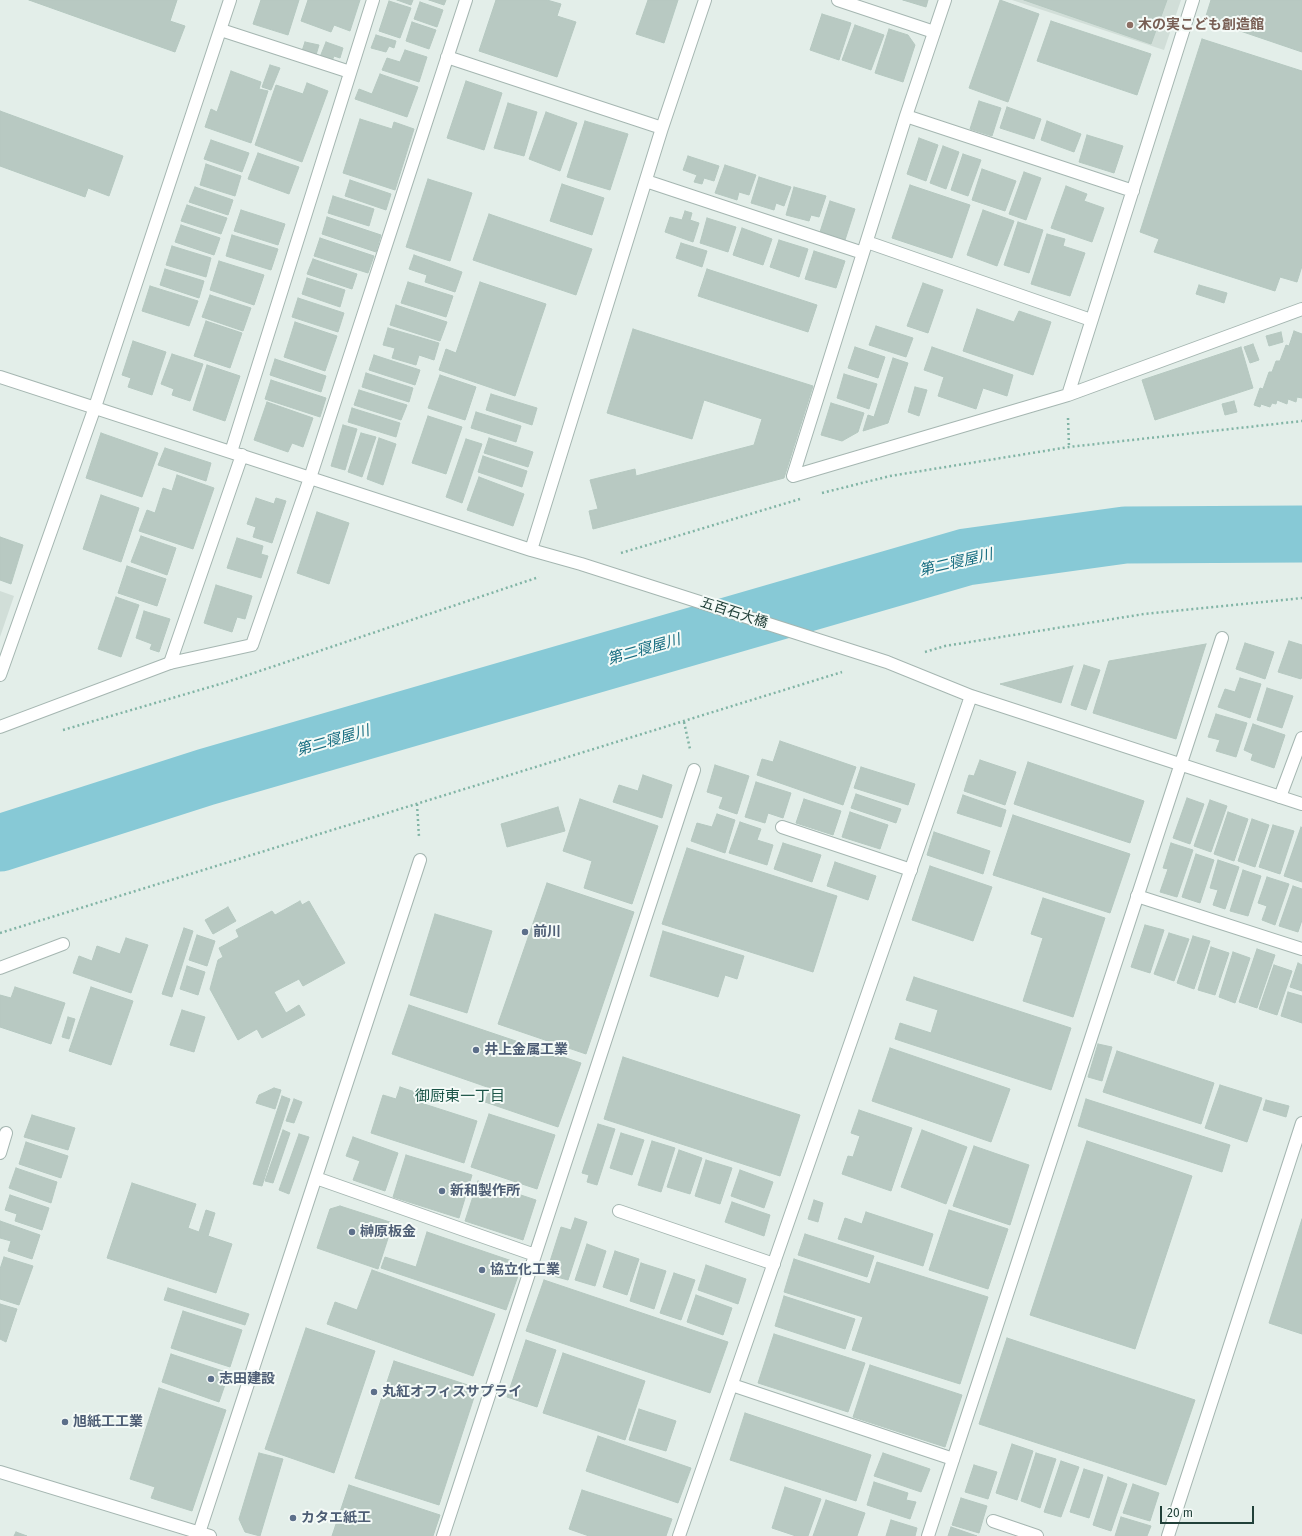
<!DOCTYPE html>
<meta charset="utf-8">
<style>
body{margin:0}
#map{position:relative;width:1302px;height:1536px;overflow:hidden;background:#e3eee9;font-family:"Fira Sans",sans-serif}
canvas{display:block}
.scale{position:absolute;left:1160px;top:1506px;width:94px;height:18px;box-sizing:border-box;border:2px solid #214039;border-top:0;padding-left:5px;font-size:12px;line-height:14px;white-space:nowrap;color:#214039;-webkit-text-stroke:3px #f4faf7;paint-order:stroke}
</style>
<div id="map">
<canvas width="1302" height="1536"></canvas>
<div class="scale">20 m</div>
</div>
<script>
const ctx = document.querySelector('canvas').getContext('2d');
ctx.lineJoin = 'round';
function fill(path, color) { ctx.fillStyle = color; ctx.fill(path, 'evenodd'); }
const shape = rows => new Path2D(rows.map(r => 'M' + r).join(''));
function stroke(path, color, width, dash) { ctx.strokeStyle = color; ctx.lineWidth = width; ctx.lineCap = dash ? 'butt' : 'round'; ctx.setLineDash(dash || []); ctx.stroke(path); }
function drawText(font, color, halo, rows, align = 'center') {
  ctx.font = font + ' "Fira Sans","Noto Sans JP",sans-serif'; ctx.lineWidth = 4; ctx.setLineDash([]); ctx.textBaseline = 'middle'; ctx.strokeStyle = halo; ctx.fillStyle = color; for (const [text, x, y, turn = 0] of rows) {
    ctx.save(); ctx.translate(x, y); ctx.rotate((+turn || 0) * Math.PI / 180); ctx.textAlign = isNaN(turn) ? turn : align; if (halo) ctx.strokeText(text, 0, 0); ctx.fillText(text, 0, 0); ctx.restore();
  }
}
fill(shape([
 [1012,0,1181,0,1164,50],
 [0,591,14,596,0,637]
]), '#d1ded8');
stroke(shape([
 [0,843,206,777,966,557,1125,535,1302,534]
]), '#87c9d6', 57);
const building = shape([
 [29,0,177,0,170,21,185,26,175,52,29,0],
 [261,0,299,0,288,35,253,24,261,0],
 [308,0,360,0,350,31,334,25,331,32,301,21,308,0],
 [397,0,413,0,411,5,397,0],
 [429,0,446,0,444,5,429,0],
 [496,0,547,0,561,4,557,16,576,22,557,77,479,51,496,0],
 [648,0,678,0,664,43,636,34,648,0],
 [903,0,928,0,926,7,903,0],
 [1000,0,1039,14,1008,102,969,88,1000,0],
 [1024,0,1167,0,1151,44,1024,0],
 [1211,0,1302,0,1302,52,1205,19,1211,0],
 [389,1,411,8,400,38,379,31,389,1],
 [420,2,443,10,437,27,414,19,420,2],
 [822,14,851,23,839,60,810,50,822,14],
 [1051,21,1151,54,1137,95,1037,61,1051,21],
 [412,22,436,30,429,49,406,41,412,22],
 [855,25,884,35,871,70,842,60,855,25],
 [889,29,908,35,915,45,903,82,875,73,889,29],
 [376,35,396,41,394,48,389,46,386,52,371,48,376,35],
 [1202,39,1302,71,1302,266,1297,282,1280,277,1275,291,1154,252,1159,239,1140,232,1202,39],
 [305,42,319,45,316,55,302,51,305,42],
 [326,42,343,48,340,58,334,56,332,61,320,57,326,42],
 [405,50,427,57,419,82,382,70,387,58,400,62,405,50],
 [270,65,280,68,271,90,262,87,270,65],
 [231,71,261,82,259,89,268,91,251,143,205,127,211,109,217,112,231,71],
 [380,74,418,87,407,117,355,99,359,89,372,94,380,74],
 [466,81,502,93,484,150,447,138,466,81],
 [307,83,328,91,302,162,255,145,276,85,303,94,307,83],
 [979,101,1001,108,992,136,970,129,979,101],
 [508,103,537,112,524,156,494,148,508,103],
 [1007,107,1041,119,1034,139,1000,128,1007,107],
 [0,111,123,156,109,196,88,188,85,197,0,166,0,111],
 [546,112,577,123,560,171,529,159,546,112],
 [360,119,392,129,394,122,414,129,395,190,343,173,360,119],
 [585,121,628,134,610,190,567,177,585,121],
 [1047,121,1081,134,1074,152,1041,140,1047,121],
 [1087,135,1123,146,1114,173,1079,162,1087,135],
 [919,138,938,145,926,181,907,174,919,138],
 [211,140,249,153,242,172,204,159,211,140],
 [943,146,959,152,946,189,930,183,943,146],
 [258,153,299,167,289,194,248,179,258,153],
 [963,154,981,160,968,196,951,190,963,154],
 [688,156,719,166,714,181,704,178,702,184,694,182,697,175,683,170,688,156],
 [206,164,241,176,235,196,200,185,206,164],
 [725,165,756,175,749,195,739,192,737,200,715,193,725,165],
 [982,169,1016,181,1005,211,972,200,982,169],
 [1024,172,1041,178,1026,220,1009,214,1024,172],
 [759,177,791,187,784,206,776,203,774,210,751,203,759,177],
 [428,179,472,193,450,261,406,247,428,179],
 [350,180,391,194,386,210,345,196,350,180],
 [562,184,604,198,592,235,550,221,562,184],
 [910,185,970,205,952,258,892,238,910,185],
 [1066,186,1087,194,1084,201,1104,208,1092,242,1051,228,1066,186],
 [195,187,233,200,228,215,189,202,195,187],
 [794,187,826,196,819,217,811,215,809,221,786,215,794,187],
 [333,196,374,209,369,226,328,213,333,196],
 [830,201,855,209,845,240,820,232,830,201],
 [187,205,227,218,221,234,181,221,187,205],
 [241,210,285,224,278,245,234,231,241,210],
 [983,210,1014,221,997,266,967,255,983,210],
 [685,211,692,213,690,220,699,223,693,242,665,232,670,217,682,220,685,211],
 [489,214,592,249,576,295,473,260,489,214],
 [327,217,381,235,376,252,322,234,327,217],
 [707,218,736,227,728,252,700,243,707,218],
 [1018,222,1043,230,1029,273,1004,265,1018,222],
 [181,225,220,238,214,255,175,242,181,225],
 [742,228,772,239,763,265,733,255,742,228],
 [1047,234,1065,239,1063,246,1085,253,1070,296,1031,284,1047,234],
 [232,235,278,249,271,270,226,256,232,235],
 [320,238,374,256,368,273,314,256,320,238],
 [779,240,808,249,799,277,770,267,779,240],
 [681,243,707,251,702,267,676,258,681,243],
 [172,246,211,258,206,277,166,265,172,246],
 [814,251,845,261,836,288,805,279,814,251],
 [414,255,462,272,455,292,425,282,427,275,409,269,414,255],
 [313,259,357,274,352,289,307,274,313,259],
 [219,261,264,275,254,305,210,290,219,261],
 [165,269,204,281,199,298,160,285,165,269],
 [707,269,817,305,808,332,698,296,707,269],
 [307,278,345,290,340,307,302,294,307,278],
 [408,282,453,296,446,317,401,303,408,282],
 [480,282,546,304,515,396,439,370,446,349,456,353,480,282],
 [923,283,943,290,928,333,907,326,923,283],
 [1199,285,1227,293,1224,303,1196,294,1199,285],
 [150,286,198,301,189,326,142,311,150,286],
 [210,295,251,308,243,331,202,317,210,295],
 [298,298,344,313,338,332,292,317,298,298],
 [396,305,447,322,440,341,390,325,396,305],
 [977,309,1014,322,1019,311,1051,322,1033,375,963,351,977,309],
 [206,321,242,333,230,368,194,356,206,321],
 [295,322,337,336,325,371,284,357,295,322],
 [876,326,913,338,906,357,869,345,876,326],
 [388,328,439,343,434,360,419,355,416,365,392,358,395,348,383,345,388,328],
 [633,329,813,386,784,478,593,529,589,511,598,509,590,480,635,469,636,476,754,445,762,419,704,400,692,439,607,413,633,329],
 [1294,331,1302,334,1302,398,1297,397,1296,402,1288,399,1287,404,1277,400,1276,404,1272,403,1270,407,1261,404,1260,407,1254,405,1260,388,1263,389,1269,372,1272,372,1276,361,1280,361,1286,345,1289,346,1294,331],
 [1281,332,1283,342,1269,346,1266,336,1281,332],
 [133,341,166,352,152,395,128,387,131,378,122,375,133,341],
 [1253,344,1259,360,1250,363,1244,347,1253,344],
 [855,347,885,357,878,378,848,368,855,347],
 [932,347,1013,375,1007,396,983,388,976,409,938,396,944,377,924,370,932,347],
 [1241,347,1253,388,1155,420,1142,380,1241,347],
 [172,354,203,364,190,401,172,395,174,389,161,384,172,354],
 [374,355,420,370,415,385,369,370,374,355],
 [893,358,908,363,888,423,863,431,868,415,874,417,893,358],
 [275,359,326,376,321,392,270,375,275,359],
 [207,365,240,376,225,421,193,410,207,365],
 [366,373,413,388,409,402,362,387,366,373],
 [844,374,877,384,869,409,837,398,844,374],
 [440,375,476,387,465,420,428,408,440,375],
 [271,380,326,398,320,417,265,399,271,380],
 [915,387,927,390,919,416,908,412,915,387],
 [359,390,407,405,401,420,354,405,359,390],
 [491,394,537,408,532,425,486,410,491,394],
 [1234,401,1237,412,1225,415,1222,404,1234,401],
 [267,402,313,418,303,447,292,443,288,452,254,440,267,402],
 [831,403,864,413,858,432,842,441,821,435,831,403],
 [352,408,400,423,396,437,348,422,352,408],
 [476,412,521,426,516,442,471,428,476,412],
 [428,416,462,427,446,474,412,463,428,416],
 [343,425,357,429,345,470,331,466,343,425],
 [101,433,158,453,142,497,86,478,101,433],
 [361,433,376,437,362,477,348,472,361,433],
 [379,438,396,444,383,485,367,479,379,438],
 [489,438,533,452,528,467,484,453,489,438],
 [466,439,482,444,462,503,446,497,466,439],
 [165,448,211,463,206,481,158,465,165,448],
 [483,456,527,471,522,487,478,472,483,456],
 [177,475,214,488,193,549,139,531,147,510,155,513,163,488,172,491,177,475],
 [479,477,524,494,513,526,467,510,479,477],
 [101,495,139,508,121,562,83,549,101,495],
 [256,498,274,504,276,498,286,501,272,543,253,537,256,527,247,524,256,498],
 [317,512,349,523,329,584,297,573,317,512],
 [141,536,176,548,167,575,131,562,141,536],
 [0,537,23,545,11,584,0,580,0,537],
 [237,538,263,546,261,554,268,556,261,578,227,568,237,538],
 [127,566,166,579,157,606,118,593,127,566],
 [216,585,252,596,245,619,237,617,232,632,204,623,216,585],
 [116,597,139,605,121,657,98,649,116,597],
 [144,611,170,619,159,652,150,649,152,644,136,638,144,611],
 [1289,641,1302,645,1302,676,1301,679,1278,672,1289,641],
 [1245,643,1274,652,1265,679,1236,669,1245,643],
 [1206,644,1176,739,1093,713,1109,661,1206,644],
 [1084,665,1100,670,1086,710,1071,705,1084,665],
 [1073,666,1061,703,1000,684,1073,666],
 [1240,678,1261,684,1250,718,1218,707,1225,689,1235,692,1240,678],
 [1267,688,1293,696,1282,728,1257,720,1267,688],
 [1216,714,1247,723,1236,757,1216,751,1220,740,1208,737,1216,714],
 [1253,724,1285,735,1274,768,1251,760,1253,754,1244,750,1253,724],
 [780,741,856,767,843,805,757,775,762,759,773,762,780,741],
 [980,760,1016,772,1005,805,964,791,969,775,974,776,980,760],
 [1028,762,1144,801,1130,843,1014,804,1028,762],
 [715,765,749,776,737,814,719,808,723,797,707,792,715,765],
 [861,767,915,784,908,805,854,788,861,767],
 [643,775,672,785,662,818,613,802,619,785,638,791,643,775],
 [756,782,791,793,783,818,768,813,765,823,745,817,756,782],
 [856,794,901,809,896,823,851,808,856,794],
 [963,795,1006,810,1001,827,957,813,963,795],
 [1187,798,1204,804,1190,844,1173,838,1187,798],
 [580,799,658,826,632,904,584,888,592,861,563,851,580,799],
 [804,799,841,811,833,835,796,823,804,799],
 [1210,800,1227,806,1211,852,1194,846,1210,800],
 [558,807,565,831,507,847,501,824,558,807],
 [850,812,888,825,880,849,842,837,850,812],
 [1228,812,1248,819,1234,861,1214,854,1228,812],
 [717,814,735,820,725,853,691,841,697,823,712,827,717,814],
 [1013,815,1130,854,1110,913,993,875,1013,815],
 [1252,819,1269,825,1255,867,1238,861,1252,819],
 [740,822,761,829,757,840,773,845,767,865,729,853,740,822],
 [1273,825,1294,831,1280,874,1259,867,1273,825],
 [1301,827,1302,828,1302,882,1284,876,1301,827],
 [934,832,990,851,983,874,927,855,934,832],
 [783,843,821,855,812,882,774,869,783,843],
 [1171,843,1193,850,1177,897,1160,892,1168,869,1163,868,1171,843],
 [687,848,837,896,813,972,662,924,687,848],
 [1196,854,1214,860,1200,903,1182,897,1196,854],
 [1218,860,1239,867,1225,909,1213,905,1218,890,1210,888,1218,860],
 [835,862,876,876,868,900,827,886,835,862],
 [930,866,992,887,973,941,912,920,930,866],
 [1243,870,1261,876,1248,916,1230,911,1243,870],
 [1267,877,1289,884,1275,925,1262,920,1267,906,1258,903,1267,877],
 [547,883,634,912,586,1054,498,1024,547,883],
 [1293,886,1302,889,1302,920,1298,932,1279,926,1293,886],
 [1043,898,1105,918,1073,1017,1023,1001,1043,938,1031,934,1043,898],
 [300,901,302,905,309,901,345,963,303,986,299,979,274,992,286,1013,299,1005,305,1015,262,1038,257,1029,238,1040,210,989,218,960,223,957,219,948,239,937,236,930,272,911,275,915,300,901],
 [228,907,236,921,213,934,205,920,228,907],
 [435,914,492,931,467,1013,410,995,435,914],
 [1145,925,1164,930,1150,973,1131,967,1145,925],
 [184,928,193,931,172,997,162,994,184,928],
 [663,931,744,956,737,979,725,975,718,997,650,976,663,931],
 [1169,933,1189,939,1174,981,1154,974,1169,933],
 [197,935,215,941,207,966,189,960,197,935],
 [1193,936,1210,941,1194,989,1177,983,1193,936],
 [126,938,148,945,131,993,73,973,79,956,92,961,97,946,120,954,126,938],
 [1211,947,1229,953,1215,995,1198,990,1211,947],
 [1257,949,1275,955,1257,1008,1239,1002,1257,949],
 [1233,952,1250,958,1235,1003,1219,997,1233,952],
 [1298,963,1302,965,1302,991,1290,987,1298,963],
 [1274,965,1292,971,1277,1015,1259,1009,1274,965],
 [187,966,205,972,198,995,180,989,187,966],
 [914,977,1071,1028,1051,1090,895,1039,900,1023,931,1033,938,1010,906,1000,914,977],
 [15,987,65,1003,51,1044,0,1027,0,995,11,998,15,987],
 [91,987,133,1001,111,1065,69,1051,91,987],
 [1288,992,1302,996,1302,1023,1281,1016,1288,992],
 [409,1005,581,1063,558,1127,485,1102,490,1088,392,1054,409,1005],
 [182,1010,205,1017,194,1052,170,1045,182,1010],
 [68,1017,75,1019,69,1039,62,1037,68,1017],
 [1098,1044,1112,1047,1102,1081,1088,1077,1098,1044],
 [890,1048,1010,1089,991,1142,872,1101,890,1048],
 [1117,1051,1214,1083,1201,1124,1103,1092,1117,1051],
 [623,1057,800,1115,780,1176,604,1119,623,1057],
 [1220,1085,1262,1098,1247,1142,1205,1128,1220,1085],
 [400,1087,424,1095,421,1103,477,1121,464,1163,371,1133,383,1095,396,1099,400,1087],
 [274,1088,281,1090,275,1109,256,1103,259,1095,274,1088],
 [282,1096,290,1099,262,1186,253,1184,282,1096],
 [294,1099,302,1102,294,1123,286,1121,294,1099],
 [1086,1099,1230,1145,1222,1172,1078,1126,1086,1099],
 [1266,1100,1289,1106,1286,1117,1263,1110,1266,1100],
 [859,1110,912,1128,891,1191,842,1174,848,1156,853,1157,860,1136,851,1133,859,1110],
 [489,1114,555,1135,537,1189,471,1167,489,1114],
 [32,1115,75,1128,68,1150,24,1137,32,1115],
 [598,1124,615,1129,597,1185,587,1182,589,1175,582,1173,598,1124],
 [283,1130,290,1133,273,1183,265,1181,283,1130],
 [922,1130,967,1147,946,1204,901,1187,922,1130],
 [621,1133,644,1140,632,1175,610,1168,621,1133],
 [299,1134,309,1137,289,1194,279,1190,299,1134],
 [353,1137,398,1153,385,1191,353,1180,360,1161,346,1156,353,1137],
 [652,1141,675,1148,661,1192,638,1185,652,1141],
 [1087,1141,1192,1176,1135,1349,1030,1315,1087,1141],
 [26,1142,68,1156,61,1178,19,1164,26,1142],
 [974,1146,1029,1165,1010,1225,953,1206,974,1146],
 [679,1150,702,1158,690,1194,667,1187,679,1150],
 [406,1155,472,1175,459,1218,393,1197,406,1155],
 [706,1160,732,1168,720,1204,695,1196,706,1160],
 [16,1168,57,1182,51,1203,9,1188,16,1168],
 [740,1170,773,1182,764,1208,731,1196,740,1170],
 [478,1181,536,1200,523,1240,465,1221,478,1181],
 [132,1183,196,1204,188,1228,199,1232,206,1210,215,1213,208,1236,232,1244,216,1293,107,1258,132,1183],
 [10,1195,49,1208,42,1230,15,1221,17,1214,5,1210,10,1195],
 [814,1200,823,1203,818,1222,808,1219,814,1200],
 [732,1202,770,1215,764,1236,725,1222,732,1202],
 [340,1206,393,1223,378,1269,317,1248,330,1209,340,1206],
 [949,1210,1008,1229,988,1289,929,1270,949,1210],
 [866,1212,933,1234,923,1266,838,1239,845,1218,862,1224,866,1212],
 [575,1218,587,1222,568,1280,546,1274,561,1227,571,1230,575,1218],
 [1302,1219,1302,1334,1269,1323,1302,1219],
 [0,1221,40,1235,32,1259,8,1251,11,1241,0,1238,0,1221],
 [427,1232,512,1261,519,1273,506,1310,381,1268,385,1257,416,1267,427,1232],
 [805,1234,874,1256,867,1277,798,1255,805,1234],
 [587,1244,606,1251,595,1286,575,1280,587,1244],
 [615,1251,639,1259,627,1295,603,1287,615,1251],
 [4,1257,33,1266,19,1305,0,1299,0,1269,4,1257],
 [794,1259,870,1284,877,1262,988,1297,960,1384,852,1350,863,1317,784,1292,794,1259],
 [641,1263,666,1271,654,1309,630,1301,641,1263],
 [706,1265,746,1279,738,1304,698,1290,706,1265],
 [372,1270,495,1314,473,1376,327,1324,335,1302,357,1310,372,1270],
 [674,1273,695,1280,681,1320,660,1313,674,1273],
 [544,1280,728,1342,710,1393,526,1331,544,1280],
 [168,1288,249,1314,245,1325,164,1300,168,1288],
 [696,1295,732,1308,723,1335,687,1322,696,1295],
 [784,1296,855,1319,845,1349,775,1326,784,1296],
 [0,1304,17,1309,6,1342,0,1339,0,1304],
 [183,1311,242,1330,230,1367,171,1348,183,1311],
 [306,1328,375,1351,334,1473,265,1449,306,1328],
 [774,1334,865,1363,848,1412,758,1383,774,1334],
 [1007,1338,1195,1400,1166,1485,979,1424,1007,1338],
 [526,1340,556,1350,537,1407,507,1397,526,1340],
 [563,1353,645,1381,625,1440,543,1413,563,1353],
 [171,1354,229,1373,219,1402,162,1382,171,1354],
 [394,1361,477,1388,439,1505,355,1478,394,1361],
 [870,1365,962,1395,945,1447,853,1417,870,1365],
 [159,1388,226,1410,192,1511,151,1498,155,1487,130,1479,159,1388],
 [639,1409,676,1421,666,1451,629,1440,639,1409],
 [745,1413,871,1455,856,1501,730,1460,745,1413],
 [598,1436,691,1468,678,1503,586,1471,598,1436],
 [1012,1444,1033,1451,1017,1500,996,1493,1012,1444],
 [259,1453,283,1459,260,1536,245,1532,239,1519,259,1453],
 [883,1453,930,1469,921,1492,874,1476,883,1453],
 [1036,1453,1056,1459,1040,1508,1021,1501,1036,1453],
 [1061,1461,1079,1467,1061,1517,1044,1512,1061,1461],
 [974,1465,997,1472,988,1499,965,1492,974,1465],
 [1084,1469,1103,1475,1089,1518,1070,1512,1084,1469],
 [1108,1477,1127,1484,1111,1531,1093,1525,1108,1477],
 [874,1482,908,1493,906,1500,916,1502,910,1519,867,1505,874,1482],
 [1133,1484,1159,1493,1150,1521,1123,1513,1133,1484],
 [349,1485,440,1515,433,1536,332,1536,349,1485],
 [785,1487,821,1499,808,1536,796,1536,772,1528,785,1487],
 [582,1490,672,1519,666,1536,589,1536,569,1529,582,1490],
 [961,1498,987,1506,979,1533,952,1525,961,1498],
 [826,1500,865,1513,857,1536,813,1536,826,1500],
 [1121,1517,1151,1526,1147,1536,1115,1536,1121,1517],
 [891,1520,917,1528,915,1536,886,1536,891,1520],
 [951,1527,977,1536,948,1536,951,1527],
 [16,1532,27,1536,14,1536,16,1532]
]);
fill(building, '#b8c9c2');
stroke(building, '#b5c8c0', 1);
const lane = shape([
 [838,0,934,32],
 [0,675,95,407],
 [0,727,170,663],
 [1280,797,1302,738],
 [782,827,911,870],
 [1137,896,1302,949],
 [619,1211,774,1264],
 [732,1385,953,1459],
 [993,1521,1037,1536]
]);
const street = shape([
 [945,0,906,116,793,476,1068,395,1302,309],
 [221,30,350,72],
 [447,57,662,128],
 [906,116,1133,191],
 [646,181,863,253],
 [867,242,1091,320],
 [0,377,531,550,581,564,887,662,971,696,1302,804],
 [1068,395,1193,0],
 [95,407,230,0],
 [231,452,373,0],
 [242,455,170,663,252,645,310,478,466,0],
 [531,550,662,128,705,0],
 [0,968,63,944],
 [0,1153,6,1133],
 [316,1178,535,1255],
 [0,1472,210,1536],
 [198,1536,420,860],
 [443,1536,694,770],
 [679,1536,971,696],
 [928,1536,1222,638],
 [1168,1536,1302,1123]
]);
stroke(lane, '#a5b6b1', 14);
stroke(street, '#a5b6b1', 14);
stroke(shape([
 [1068,418,1069,447],
 [822,493,890,476,1069,447,1302,421],
 [621,553,800,499],
 [925,652,945,646,1144,614,1302,598],
 [684,722,690,749],
 [63,730,227,682,539,577],
 [417,804,419,837],
 [0,933,842,672]
]), '#81b4a5', 2.5, [2, 3]);
stroke(lane, '#fff', 12);
stroke(street, '#fff', 12);
for (const [x, y, r, color] of [
 [1130,25,4,"#8d6e63"],
 [525,932,4,"#5c6f8a"],
 [476,1050,4,"#5c6f8a"],
 [442,1191,4,"#5c6f8a"],
 [352,1232,4,"#5c6f8a"],
 [482,1270,4,"#5c6f8a"],
 [211,1379,4,"#5c6f8a"],
 [374,1392,4,"#5c6f8a"],
 [65,1422,4,"#5c6f8a"],
 [293,1518,4,"#5c6f8a"]
]) { const dot = new Path2D(); dot.arc(x, y, r, 0, 2 * Math.PI); ctx.fillStyle = color; ctx.fill(dot); stroke(dot, '#f4faf7', 1.5); }
drawText('bold 14px', '#785e54', '#f4faf7', [
 ["木の実こども創造館",1138,25]
], 'left');
drawText('14px', '#214039', '#f4faf7', [
 ["五百石大橋",734,613,18]
]);
drawText('bold 14px', '#4e5e75', '#f4faf7', [
 ["前川",533,932],
 ["井上金属工業",484,1050],
 ["新和製作所",450,1191],
 ["榊原板金",360,1232],
 ["協立化工業",490,1270],
 ["志田建設",219,1379],
 ["丸紅オフィスサプライ",382,1392],
 ["旭紙工工業",73,1422],
 ["カタエ紙工",301,1518]
], 'left');
drawText('italic 15px', '#166d81', '#f4faf7', [
 ["第二寝屋川",956,563,-13],
 ["第二寝屋川",644,650,-16],
 ["第二寝屋川",333,741,-16]
]);
drawText('15px', '#1b5447', '#f4faf7', [
 ["御厨東一丁目",460,1097]
]);
</script>
